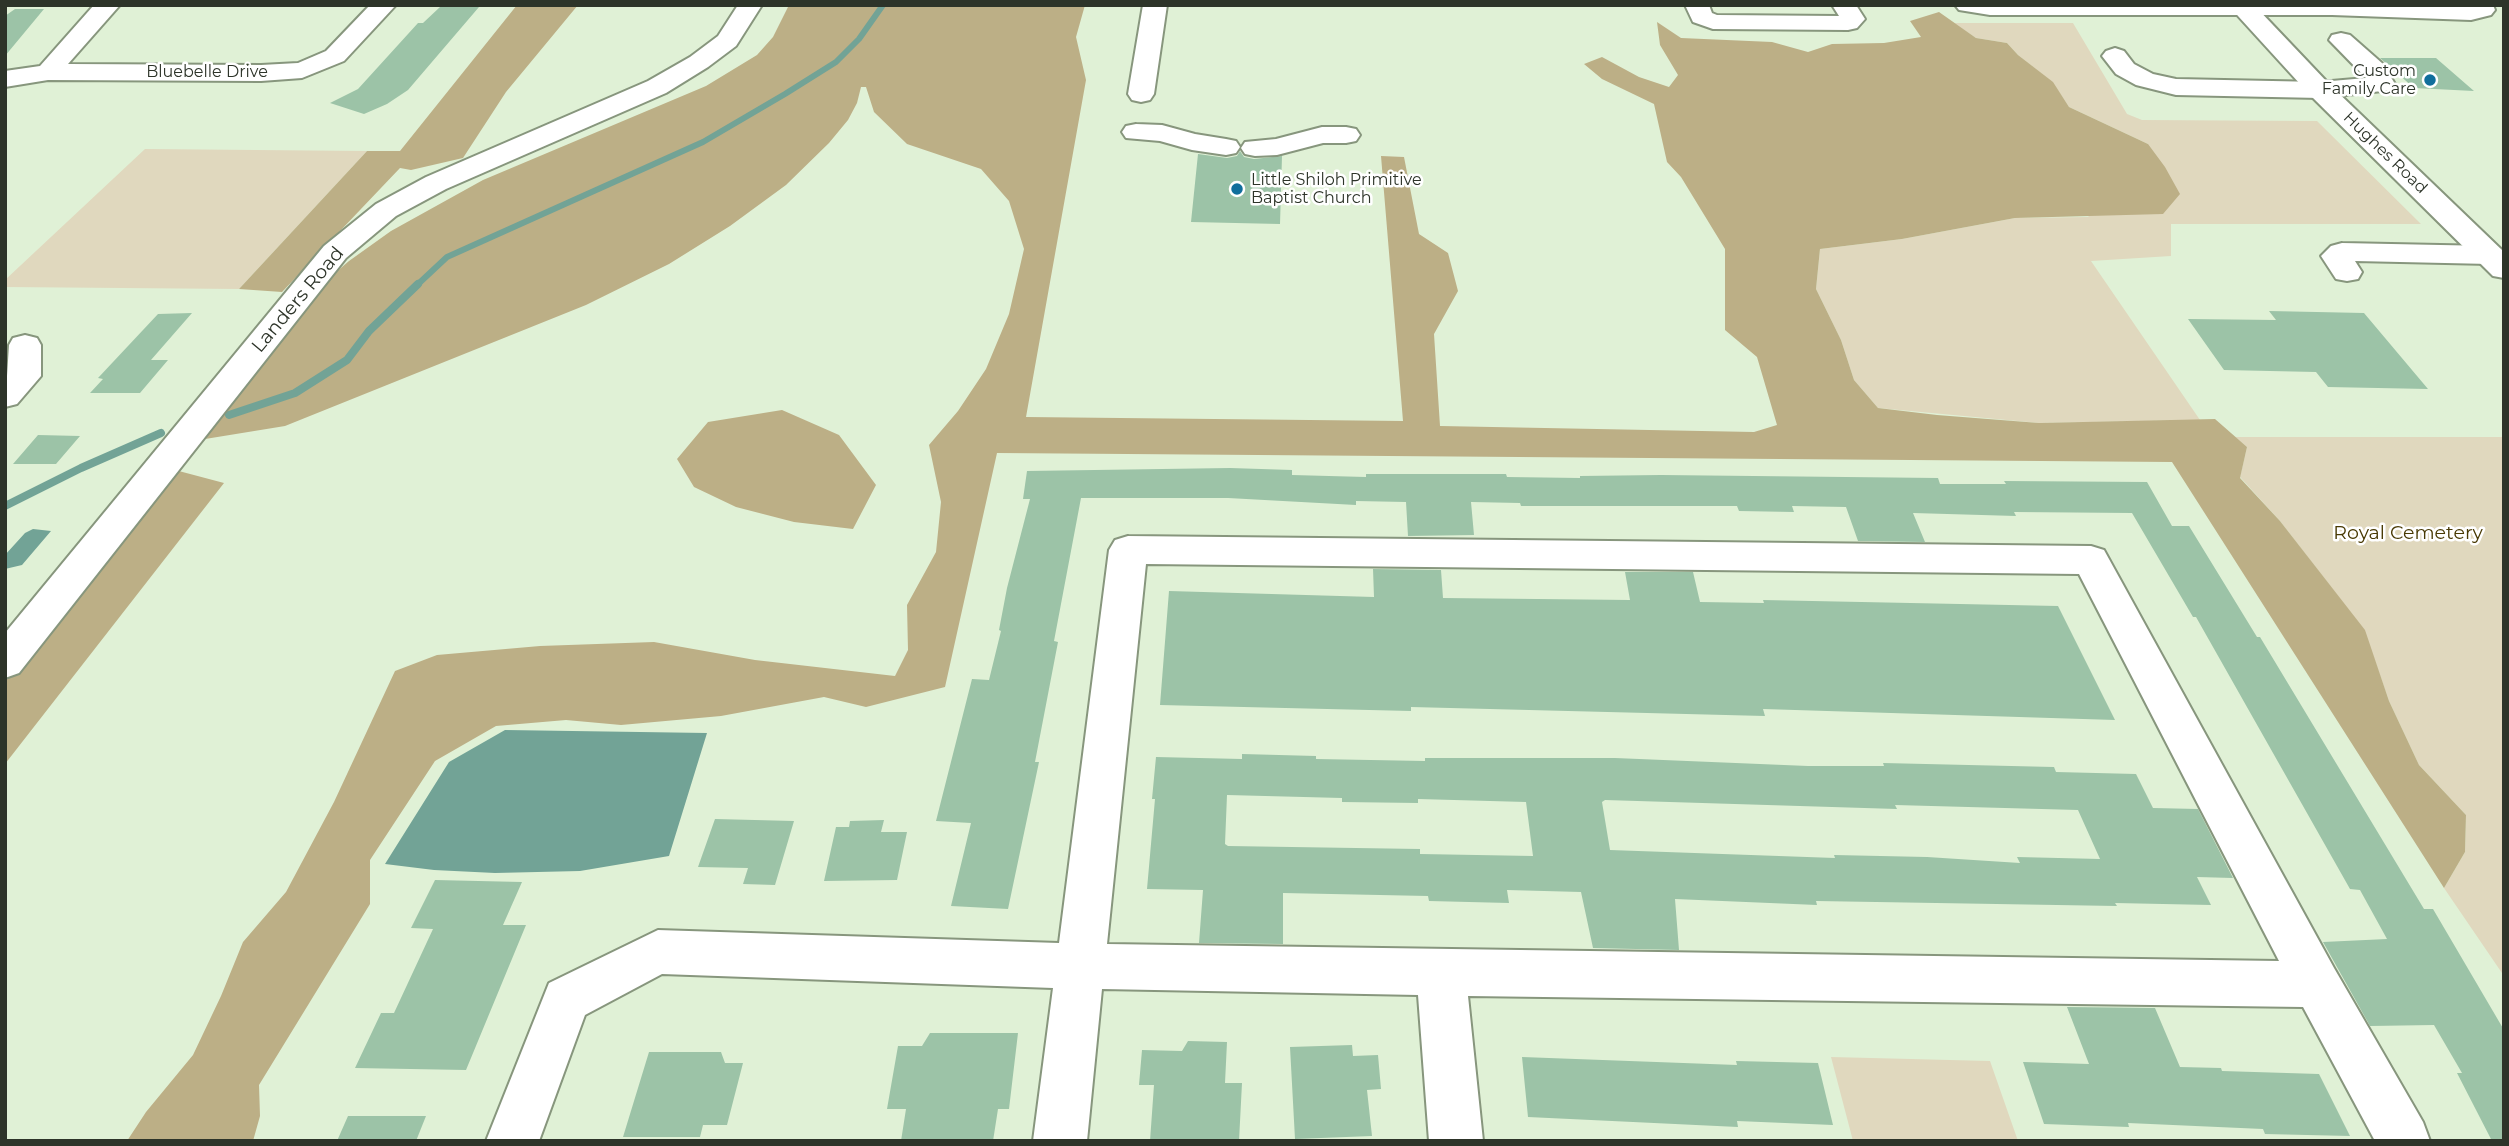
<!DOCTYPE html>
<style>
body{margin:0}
#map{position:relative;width:2509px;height:1146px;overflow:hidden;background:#e0f1d6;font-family:Montserrat,sans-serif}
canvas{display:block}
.frame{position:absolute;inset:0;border:7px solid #2d3429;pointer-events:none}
</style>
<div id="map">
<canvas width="2509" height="1146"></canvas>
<div class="frame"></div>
</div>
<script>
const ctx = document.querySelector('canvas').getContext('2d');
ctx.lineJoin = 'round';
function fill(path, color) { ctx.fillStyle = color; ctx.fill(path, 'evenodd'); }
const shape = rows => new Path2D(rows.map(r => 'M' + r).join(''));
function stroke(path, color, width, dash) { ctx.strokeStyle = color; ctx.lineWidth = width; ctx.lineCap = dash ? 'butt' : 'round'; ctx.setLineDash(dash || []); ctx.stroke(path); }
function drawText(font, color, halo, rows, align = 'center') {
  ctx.font = font + ' Montserrat,sans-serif'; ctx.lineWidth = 5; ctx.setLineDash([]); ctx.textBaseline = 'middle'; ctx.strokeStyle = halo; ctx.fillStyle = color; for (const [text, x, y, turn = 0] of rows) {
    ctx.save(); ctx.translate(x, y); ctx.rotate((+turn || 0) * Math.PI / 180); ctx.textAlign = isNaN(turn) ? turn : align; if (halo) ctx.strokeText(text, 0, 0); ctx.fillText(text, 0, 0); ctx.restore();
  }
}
fill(shape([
 [1954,23,2073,23,2127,114,2142,120,2317,121,2421,224,2171,224,2171,256,2091,261,2200,420,2039,423,1878,408,1854,380,1841,340,1816,289,1820,249,1902,239,2015,218,2088,217,2148,144,2069,107,2052,82,2018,55,2007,43,1976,38],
 [145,149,367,151,239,289,5,287,5,280],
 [2235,437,2504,437,2504,976,2444,888,2465,852,2466,815,2419,765,2389,701,2364,630,2280,521,2240,477,2247,447],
 [1831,1057,1990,1061,2018,1141,1853,1141]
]), '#e0d8be');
fill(shape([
 [517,5,578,5,506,92,463,158,411,170,400,168,282,292,239,289,367,151,400,151],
 [789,5,1085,5,1076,37,1086,80,1026,417,1403,421,1381,156,1404,157,1419,234,1448,253,1458,291,1434,334,1440,426,1754,432,1777,425,1757,357,1725,330,1725,249,1681,177,1667,162,1654,104,1602,79,1584,64,1602,57,1639,77,1669,87,1678,75,1660,45,1657,22,1681,38,1772,42,1808,52,1832,44,1884,43,1921,37,1910,21,1939,12,1976,38,2007,43,2018,55,2053,82,2069,107,2148,144,2165,167,2180,194,2163,214,2015,218,1902,239,1820,249,1816,289,1841,340,1854,380,1878,408,1937,415,2039,423,2215,419,2247,447,2240,478,2280,521,2365,630,2389,701,2419,765,2466,815,2465,852,2444,888,2172,462,997,453,945,687,866,707,824,697,721,716,621,725,566,720,496,726,435,761,370,860,370,904,259,1085,260,1116,253,1141,127,1141,146,1112,193,1055,221,996,243,942,286,892,334,802,395,671,437,655,540,646,654,642,755,660,895,676,908,650,907,605,936,552,941,502,929,445,958,411,986,369,1009,314,1024,249,1009,201,981,169,907,144,874,112,866,87,861,87,857,103,848,120,829,143,786,185,730,226,669,264,586,305,285,426,199,440,307,297,349,261,391,231,483,180,706,86,757,55,773,37],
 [782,410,839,435,876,485,853,529,794,522,736,507,694,487,677,459,708,422],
 [175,470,224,483,5,764,5,682]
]), '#bcaf86');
fill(shape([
 [33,529,51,531,22,565,5,569,5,555,25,533],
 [505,730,707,733,669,856,580,871,495,873,434,870,385,864,449,762]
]), '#72a396');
stroke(shape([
 [416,286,447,257,703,142,785,94,836,62,859,39,883,5]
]), '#72a396', 6);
stroke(shape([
 [229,415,295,393,347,360,369,331,418,284],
 [5,506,81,468,161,433]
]), '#72a396', 8);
fill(shape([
 [440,7,479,7,408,90,387,104,364,114,330,103,358,89,418,23,423,23],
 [15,9,44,9,5,56,5,16],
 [2380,58,2436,58,2474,91,2414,88],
 [1240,151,1244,157,1254,159,1282,156,1280,224,1191,222,1198,154,1227,158,1237,156],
 [2269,311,2364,313,2428,389,2328,387,2316,372,2224,370,2188,319,2276,320],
 [192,313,151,360,168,360,140,393,90,393,103,379,98,378,158,314],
 [38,435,80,436,56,464,13,464],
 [1230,468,1292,470,1292,475,1366,477,1366,474,1506,474,1507,477,1580,478,1580,476,1661,475,1938,478,1940,484,2006,484,2004,481,2147,482,2172,526,2189,526,2257,637,2260,637,2424,909,2433,909,2504,1030,2504,1141,2492,1141,2457,1073,2462,1073,2434,1025,2370,1026,2323,942,2387,939,2360,890,2350,889,2196,617,2193,617,2132,513,2014,512,2016,516,1913,513,1925,542,1858,541,1846,507,1792,506,1794,512,1739,511,1737,506,1521,506,1520,503,1471,502,1474,535,1408,536,1406,502,1356,501,1356,505,1228,498,1081,498,1054,641,1058,642,1035,762,1039,762,1008,909,951,906,971,823,936,821,972,679,989,680,1001,631,999,630,1007,588,1030,499,1023,499,1027,471],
 [1373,569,1441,570,1443,598,1630,600,1625,572,1693,572,1700,602,1764,603,1763,600,2058,606,2115,720,1763,709,1765,716,1411,707,1411,711,1160,705,1169,591,1374,597],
 [1242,754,1316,756,1316,759,1425,761,1425,758,1615,758,1808,766,1884,766,1883,763,2054,767,2056,772,2136,774,2153,808,2198,809,2233,878,2197,877,2211,905,2115,903,2117,906,1816,901,1817,905,1675,899,1679,950,1593,948,1581,892,1507,890,1509,903,1429,901,1428,896,1283,893,1283,944,1199,943,1203,890,1147,889,1155,799,1152,799,1156,757,1242,759],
 [1227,795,1342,798,1342,802,1418,803,1418,799,1526,802,1533,856,1420,854,1420,849,1228,846,1225,844],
 [1605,800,1897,809,1895,805,2078,810,2100,859,2017,857,2020,863,1927,857,1834,855,1835,858,1610,850,1602,802],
 [715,819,794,821,775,885,743,884,748,868,698,867],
 [884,820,881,832,907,832,897,880,824,881,836,827,849,827,850,821],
 [435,880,522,882,503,925,526,925,466,1070,355,1068,381,1013,394,1013,433,929,411,928],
 [2067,1007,2155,1008,2180,1067,2221,1068,2222,1071,2319,1074,2350,1136,2265,1134,2263,1129,2128,1123,2129,1127,2044,1124,2023,1062,2089,1064],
 [930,1033,1018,1033,1009,1109,998,1109,993,1141,901,1141,906,1109,887,1109,898,1046,922,1046],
 [1188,1041,1227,1042,1225,1083,1242,1083,1239,1141,1150,1141,1154,1085,1139,1085,1142,1050,1182,1051],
 [1352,1045,1353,1056,1378,1055,1381,1089,1367,1090,1372,1136,1295,1139,1290,1047],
 [649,1052,721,1052,725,1063,743,1063,727,1125,703,1125,700,1137,623,1137],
 [1522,1057,1737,1065,1736,1061,1818,1063,1833,1125,1737,1121,1738,1127,1528,1117],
 [348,1116,426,1116,416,1141,337,1141]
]), '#9cc3a7');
const minor = shape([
 [94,5,120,5,68,64,261,65,298,63,326,51,370,5,396,5,344,61,302,78,261,81,48,80,5,87,5,71,40,66,94,5],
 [738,5,762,5,736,46,708,67,666,93,446,189,396,216,346,258,19,673,5,678,5,633,324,246,376,204,426,177,648,81,690,57,718,36,738,5],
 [1143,5,1167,5,1154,94,1150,100,1141,102,1132,100,1128,94,1143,5],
 [1685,5,1709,5,1712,13,1717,15,1839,16,1832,5,1856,5,1865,19,1857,28,1848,30,1713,29,1693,22,1685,5],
 [1955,5,2493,5,2495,10,2491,15,2471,20,2332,15,1990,15,1959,10,1955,5],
 [2341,33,2350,35,2383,64,2395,84,2391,90,2320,98,2176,95,2136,85,2116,74,2102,56,2106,51,2115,48,2124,51,2134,64,2153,74,2176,79,2320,82,2366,78,2329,40,2332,35,2341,33],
 [1136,124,1162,125,1195,134,1226,139,1236,141,1240,147,1236,153,1226,155,1192,150,1160,141,1126,138,1122,132,1126,126,1136,124],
 [1322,127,1346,127,1356,129,1360,135,1356,141,1346,143,1323,143,1277,155,1255,156,1245,154,1241,148,1245,142,1276,139,1322,127],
 [2342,243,2490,246,2501,249,2504,257,2501,261,2490,264,2355,261,2362,272,2358,279,2347,281,2336,279,2321,256,2331,246,2342,243],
 [25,335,37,338,41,345,41,376,17,404,5,407,9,345,13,338,25,335],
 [1128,536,2091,546,2104,550,2334,968,2423,1122,2430,1141,2375,1141,2303,1007,1468,996,1483,1141,1429,1141,1418,995,1102,989,1087,1141,1033,1141,1053,988,662,974,585,1015,539,1141,486,1141,549,983,658,930,1059,943,1109,550,1115,540,1128,536],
 [1146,564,2079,574,2279,961,1107,944,1146,564]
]);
const major = shape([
 [2228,5,2254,5,2329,84,2504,252,2504,278,2493,276,2311,96,2228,5]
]);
stroke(minor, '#87967d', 4);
stroke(major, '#87967d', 4);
fill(minor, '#fff');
fill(major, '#fff');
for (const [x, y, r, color] of [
 [2430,80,7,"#106e9c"],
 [1237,189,7,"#106e9c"]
]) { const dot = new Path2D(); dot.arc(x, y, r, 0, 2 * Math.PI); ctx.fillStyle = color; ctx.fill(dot); stroke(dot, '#fff', 2.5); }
drawText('16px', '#2d3429', '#fff', [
 ["Custom",2416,71],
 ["Family Care",2416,89],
 ["Little Shiloh Primitive",1251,180,"left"],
 ["Baptist Church",1251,198,"left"]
], 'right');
drawText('16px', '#2d3429', '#fff', [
 ["Bluebelle Drive",207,72],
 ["Hughes Road",2385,153,44]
]);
drawText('19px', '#2d3429', '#fff', [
 ["Landers Road",298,300,-50]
]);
drawText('19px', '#483903', '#fff', [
 ["Royal Cemetery",2408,533]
]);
</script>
